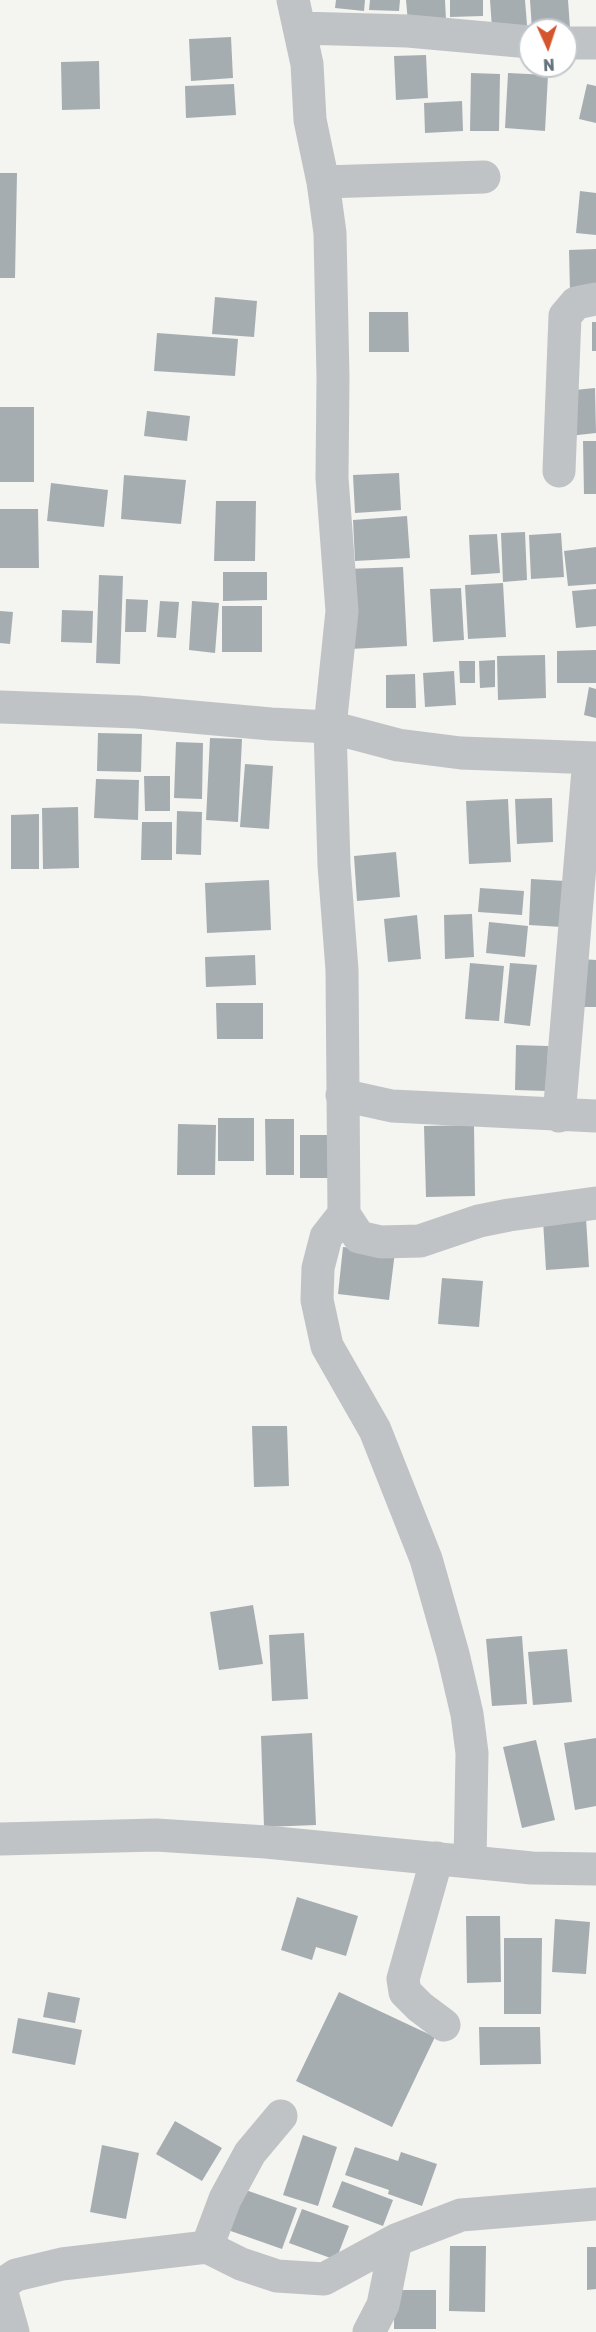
<!DOCTYPE html>
<style>
body{margin:0}
#map{position:relative;width:596px;height:2332px;overflow:hidden;background:#f4f4f0;font-family:Rubik,sans-serif}
canvas{display:block}
.north{position:absolute;left:518px;top:18px;width:60px;height:60px;box-sizing:border-box;background:#fff;border:2px solid #c1c7cc;border-radius:50%;rotate:177deg;font-size:16px;font-weight:700;line-height:24px;text-align:center;color:#65737f}
.north::after{content:'';display:block;margin:auto;width:21px;height:27px;background:#d5552f;clip-path:polygon(50% 0,100% 100%,50% 72%,0 100%)}
</style>
<div id="map">
<canvas width="596" height="2332"></canvas>
<div class="north">N</div>
</div>
<script>
const ctx = document.querySelector('canvas').getContext('2d');
ctx.lineJoin = 'round';
function fill(path, color) { ctx.fillStyle = color; ctx.fill(path, 'evenodd'); }
const shape = rows => new Path2D(rows.map(r => 'M' + r).join(''));
function stroke(path, color, width, dash) { ctx.strokeStyle = color; ctx.lineWidth = width; ctx.lineCap = dash ? 'butt' : 'round'; ctx.setLineDash(dash || []); ctx.stroke(path); }
fill(shape([
 [336,0,365,0,364,11,335,8],
 [370,0,400,0,399,11,369,10],
 [406,0,445,0,446,20,408,22],
 [450,0,483,0,483,16,450,17],
 [490,0,525,0,527,25,492,28],
 [530,0,568,0,570,28,532,30],
 [231,37,233,78,191,81,189,39],
 [426,55,428,98,396,100,394,56],
 [99,61,100,109,62,110,61,62],
 [471,73,500,74,499,131,470,131],
 [508,73,548,75,545,131,505,128],
 [234,84,236,115,186,118,185,86],
 [587,84,596,86,596,123,579,119],
 [462,101,463,131,425,133,424,103],
 [0,173,17,173,15,278,0,278],
 [580,191,596,193,596,235,576,233],
 [596,249,596,291,570,292,569,250],
 [215,297,257,301,254,337,212,334],
 [369,312,408,312,409,352,369,352],
 [592,322,596,322,596,351,592,351],
 [157,333,238,339,235,376,154,371],
 [595,388,596,433,569,436,564,391],
 [0,407,34,407,34,482,0,482],
 [147,411,190,416,187,441,144,436],
 [583,441,596,441,596,494,584,494],
 [399,473,401,510,355,513,353,475],
 [124,475,186,480,181,524,121,519],
 [51,483,108,490,104,527,47,521],
 [216,501,256,501,255,561,214,561],
 [0,509,38,509,39,568,0,568],
 [407,516,410,558,355,561,353,520],
 [525,532,527,580,503,582,501,533],
 [561,533,564,577,531,579,529,535],
 [497,534,500,573,471,575,469,535],
 [596,547,596,584,568,586,564,551],
 [403,567,407,646,350,649,345,569],
 [223,572,267,572,267,600,223,601],
 [99,575,123,576,120,664,96,663],
 [503,583,506,637,468,639,465,585],
 [461,588,464,640,433,642,430,589],
 [596,589,596,626,576,628,572,591],
 [126,599,148,600,146,632,125,632],
 [160,601,179,602,176,638,157,637],
 [192,601,219,603,215,653,189,650],
 [222,606,262,606,262,652,222,652],
 [62,610,93,611,92,643,61,642],
 [0,611,13,612,10,644,0,643],
 [596,650,596,683,557,683,557,651],
 [545,655,546,698,498,700,497,656],
 [495,660,495,687,480,688,479,661],
 [459,661,475,661,475,683,460,683],
 [454,671,456,705,425,707,423,673],
 [415,674,416,708,386,708,386,675],
 [589,687,596,689,596,718,584,715],
 [98,733,142,734,141,772,97,771],
 [210,738,242,739,238,822,206,820],
 [176,742,203,743,202,799,174,798],
 [245,764,273,766,269,829,240,827],
 [144,776,170,776,170,811,145,811],
 [96,779,139,780,138,820,94,818],
 [552,798,553,842,517,844,515,799],
 [508,799,511,862,469,864,466,801],
 [78,807,79,868,43,869,42,808],
 [177,811,202,812,201,855,176,854],
 [39,814,39,869,11,869,11,815],
 [142,822,172,822,172,860,141,860],
 [396,852,400,897,357,901,354,856],
 [531,879,565,881,562,927,529,925],
 [269,880,271,930,207,933,205,883],
 [480,888,524,891,522,915,478,912],
 [472,914,474,957,445,959,444,915],
 [417,915,421,959,388,962,384,919],
 [489,922,528,926,525,957,486,953],
 [255,955,256,985,206,987,205,957],
 [581,959,596,960,596,1007,581,1007],
 [470,963,504,966,499,1021,465,1019],
 [510,963,537,965,530,1026,504,1023],
 [216,1003,263,1003,263,1039,217,1039],
 [516,1045,548,1046,547,1091,515,1090],
 [218,1118,254,1118,254,1161,218,1161],
 [265,1119,294,1119,294,1175,266,1175],
 [178,1124,216,1125,215,1175,177,1175],
 [474,1125,475,1196,426,1197,424,1126],
 [300,1135,334,1135,334,1178,300,1178],
 [586,1218,589,1267,546,1270,543,1220],
 [343,1247,395,1252,389,1300,338,1294],
 [442,1278,483,1281,479,1327,438,1324],
 [252,1426,287,1426,289,1486,254,1487],
 [253,1605,263,1664,219,1670,210,1612],
 [304,1633,308,1699,272,1701,269,1635],
 [522,1636,527,1704,492,1706,486,1639],
 [567,1649,572,1702,533,1705,528,1652],
 [312,1733,316,1825,264,1827,261,1736],
 [596,1738,596,1806,575,1810,564,1743],
 [536,1740,555,1820,522,1828,503,1747],
 [297,1897,358,1916,346,1956,316,1947,312,1960,281,1950],
 [466,1916,500,1916,501,1982,467,1983],
 [555,1919,590,1922,586,1974,552,1972],
 [504,1938,542,1938,541,2014,504,2014],
 [48,1992,80,1998,75,2023,43,2017],
 [339,1992,435,2037,392,2127,296,2081],
 [18,2018,82,2030,75,2065,12,2053],
 [479,2027,540,2027,541,2064,480,2065],
 [175,2121,222,2148,202,2181,156,2154],
 [303,2135,337,2147,318,2206,283,2195],
 [102,2145,139,2153,126,2219,90,2212],
 [355,2147,398,2161,401,2152,437,2164,422,2206,388,2194,389,2190,345,2175],
 [342,2181,393,2200,383,2226,332,2207],
 [240,2188,297,2208,282,2249,225,2229],
 [302,2209,349,2226,336,2260,289,2243],
 [450,2246,486,2246,485,2312,449,2311],
 [587,2247,596,2247,596,2289,587,2290],
 [394,2290,436,2290,436,2329,394,2329]
]), '#a6adb1');
stroke(shape([
 [293,0,307,64,310,120,323,182,330,233,333,378,332,478,342,611,330,727,334,865,342,970,344,1214,359,1237,381,1242,420,1241,479,1221,509,1215,596,1203],
 [300,28,408,31,530,42],
 [566,43,596,43],
 [323,182,484,177],
 [559,471,565,316,576,303,596,299],
 [0,707,137,712,271,724,330,727,398,745,461,753,596,758],
 [342,1095,392,1106,596,1116],
 [559,1116,589,758],
 [344,1214,326,1237,318,1268,317,1300,327,1346,375,1430,426,1559,453,1654,467,1714,472,1753,470,1862],
 [0,1839,156,1835,266,1842,532,1868,596,1869],
 [437,1858,403,1979,405,1992,420,2007,444,2025],
 [207,2247,225,2199,250,2153,281,2116],
 [0,2286,16,2275,62,2264,207,2247,241,2264,277,2276,324,2279,396,2240,461,2215,596,2204],
 [0,2286,13,2332],
 [369,2332,383,2305,396,2240]
]), '#bfc3c6', 33);
</script>
